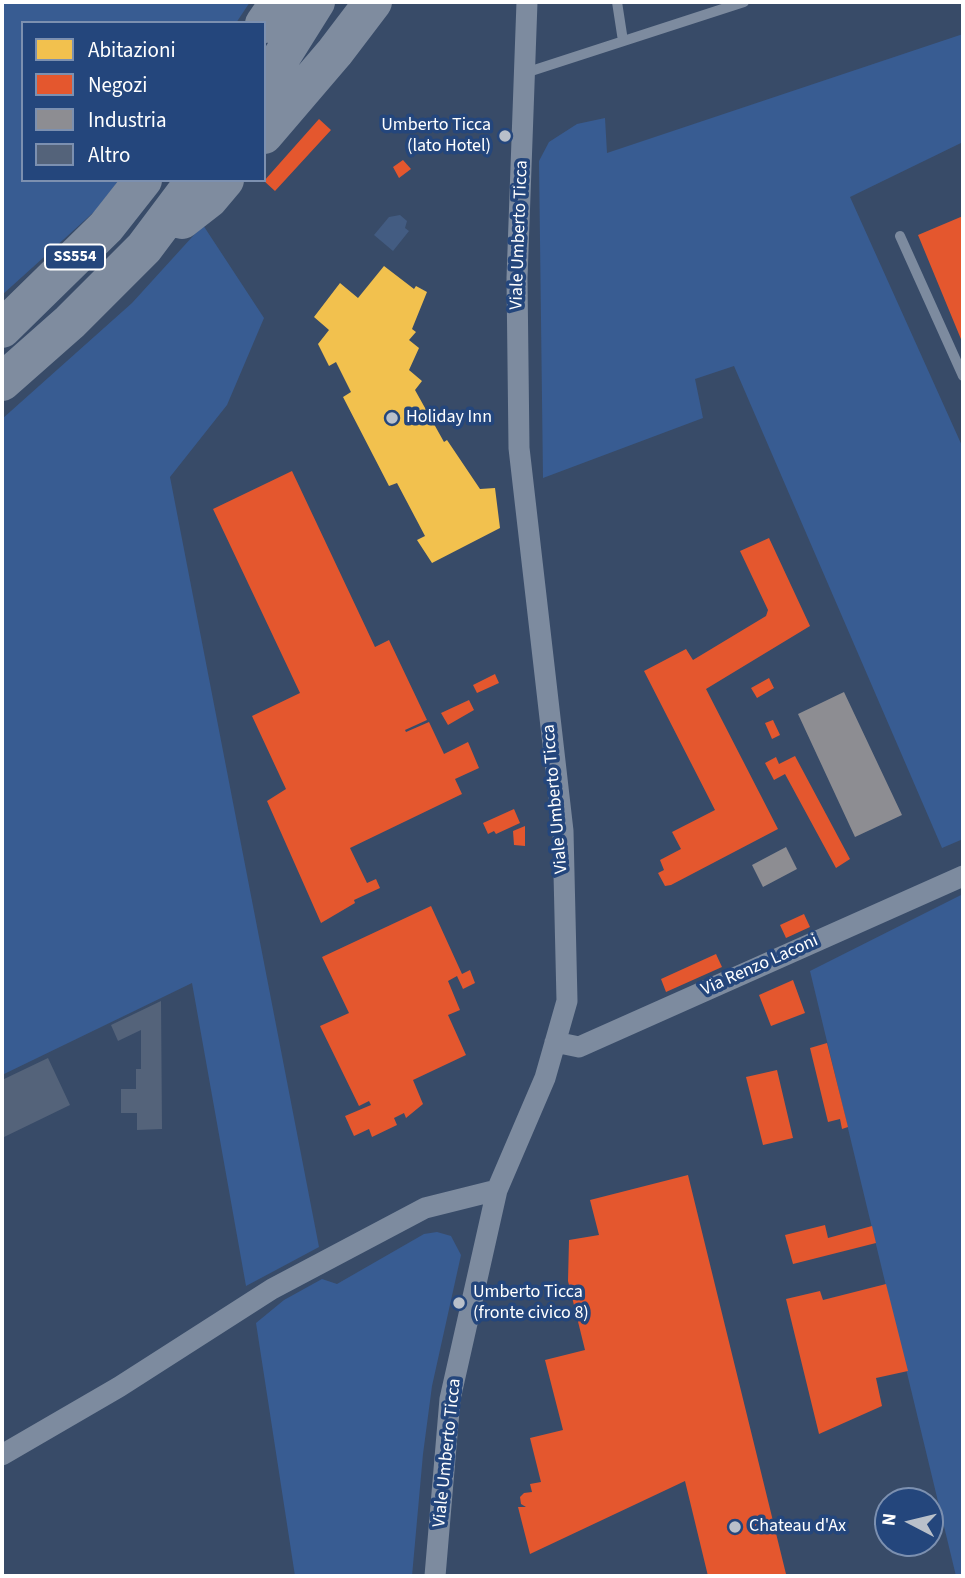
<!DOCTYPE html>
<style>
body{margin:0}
#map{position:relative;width:965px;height:1578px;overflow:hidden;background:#384b68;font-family:"Source Sans 3",sans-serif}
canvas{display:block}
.frame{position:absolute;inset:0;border:4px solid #fff;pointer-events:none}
.legend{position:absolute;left:21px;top:21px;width:245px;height:161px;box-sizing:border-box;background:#24467c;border:2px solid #7c90b0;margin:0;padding:9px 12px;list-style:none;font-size:21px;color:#fff}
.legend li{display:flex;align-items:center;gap:14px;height:35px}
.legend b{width:35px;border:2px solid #7c90b0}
.north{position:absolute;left:874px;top:1487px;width:70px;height:70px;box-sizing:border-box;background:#24467c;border:2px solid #7c90b0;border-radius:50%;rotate:277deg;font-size:19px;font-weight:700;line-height:28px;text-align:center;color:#fff}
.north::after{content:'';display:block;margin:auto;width:24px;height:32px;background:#b9c0ca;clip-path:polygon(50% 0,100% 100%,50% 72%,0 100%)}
</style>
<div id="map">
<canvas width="965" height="1578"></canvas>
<div class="frame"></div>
<ul class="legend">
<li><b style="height:19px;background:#f2c14e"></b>Abitazioni</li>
<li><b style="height:19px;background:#e4572e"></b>Negozi</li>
<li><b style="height:19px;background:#8d8d92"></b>Industria</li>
<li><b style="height:19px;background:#54637a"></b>Altro</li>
</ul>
<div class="north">N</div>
</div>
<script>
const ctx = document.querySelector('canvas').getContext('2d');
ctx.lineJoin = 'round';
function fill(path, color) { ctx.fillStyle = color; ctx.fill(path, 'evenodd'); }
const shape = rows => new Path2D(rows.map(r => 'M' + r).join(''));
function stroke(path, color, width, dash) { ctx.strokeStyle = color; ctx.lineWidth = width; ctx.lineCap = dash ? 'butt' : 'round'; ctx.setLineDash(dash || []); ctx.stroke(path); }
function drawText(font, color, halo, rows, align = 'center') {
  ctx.font = font + ' "Source Sans 3",sans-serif'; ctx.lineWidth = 7; ctx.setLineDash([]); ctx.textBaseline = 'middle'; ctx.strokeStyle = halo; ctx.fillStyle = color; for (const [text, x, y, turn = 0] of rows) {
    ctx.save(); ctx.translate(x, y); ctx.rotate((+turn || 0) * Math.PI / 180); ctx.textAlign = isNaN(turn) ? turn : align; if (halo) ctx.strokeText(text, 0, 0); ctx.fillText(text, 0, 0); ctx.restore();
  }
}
fill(shape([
 [2,2,250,2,236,23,23,23,23,180,119,180,95,211,2,295],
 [963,34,963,142,850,197,963,448,963,839,942,848,734,366,695,379,703,418,543,478,539,161,549,142,577,124,605,118,607,153],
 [203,225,264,318,227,405,170,477,319,1247,246,1286,192,983,2,1075,2,419,132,303],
 [963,894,963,1576,956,1576,810,971],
 [437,1232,451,1236,461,1255,432,1386,423,1454,412,1576,295,1576,256,1323,284,1300,322,1279,337,1284,424,1234]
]), '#385c92');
fill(shape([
 [400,215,407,221,405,228,409,231,393,251,374,235,389,217]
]), '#435c82');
fill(shape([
 [384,266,414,289,416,286,427,292,412,329,416,332,409,340,419,348,409,370,422,381,415,390,444,442,447,440,480,489,495,488,500,528,432,563,417,540,425,536,397,483,389,486,343,397,351,392,336,362,329,366,318,344,329,330,314,317,340,283,358,298]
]), '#f2c14e');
fill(shape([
 [319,119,331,130,275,191,264,181],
 [403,160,411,169,399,178,393,167],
 [963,216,963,344,918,235],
 [292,471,375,647,389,640,427,720,405,730,406,732,429,722,444,754,468,742,479,768,455,779,462,794,350,848,367,883,376,879,380,888,354,900,355,903,321,923,267,801,286,789,252,716,300,693,213,509],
 [769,538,810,626,706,689,778,829,671,885,665,886,658,873,664,870,660,860,681,849,672,832,715,810,644,671,686,649,693,660,766,616,768,610,740,551],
 [495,674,499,683,477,693,473,685],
 [769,678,774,688,757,698,751,688],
 [469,700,474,710,448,725,441,713],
 [773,720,780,735,772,739,765,723],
 [795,756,850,859,836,868,785,774,774,780,765,763,776,757,779,764],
 [514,809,520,823,496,834,494,831,488,834,483,823],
 [525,826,525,846,514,845,513,831],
 [431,906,462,974,470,970,475,983,463,989,457,976,448,981,460,1010,448,1015,466,1055,413,1080,423,1104,406,1118,404,1113,394,1118,397,1125,372,1137,369,1129,354,1136,345,1116,371,1105,369,1101,359,1106,320,1026,349,1013,322,957],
 [804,914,810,927,786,938,780,925],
 [716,954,722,967,666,992,661,979],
 [793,980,805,1013,771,1026,759,995],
 [827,1043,848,1127,842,1129,840,1119,828,1122,810,1048],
 [777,1070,793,1138,763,1145,746,1077],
 [688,1175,786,1574,778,1576,708,1576,685,1481,530,1554,518,1507,526,1507,521,1504,520,1497,524,1493,532,1492,530,1484,541,1482,530,1438,563,1430,545,1360,585,1350,568,1281,569,1240,599,1235,590,1200],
 [825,1225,828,1238,872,1226,876,1243,793,1264,785,1235],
 [886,1284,908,1371,876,1378,882,1406,819,1434,786,1299,820,1291,823,1300]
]), '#e4572e');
fill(shape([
 [844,692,902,815,855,837,798,714],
 [786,847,797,869,763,887,752,865]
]), '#8d8d92');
fill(shape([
 [161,1001,162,1129,137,1130,137,1113,121,1113,121,1089,136,1089,136,1069,141,1069,141,1030,118,1041,111,1025],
 [48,1058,70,1105,2,1138,2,1080]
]), '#54637a');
stroke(shape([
 [617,2,623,41],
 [525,73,744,2],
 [900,236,963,376]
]), '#7d8b9f', 10);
stroke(shape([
 [555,1042,579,1047,963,876],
 [2,1455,119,1387,272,1289,425,1208,497,1190],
 [435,1576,450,1399,497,1190,545,1078,567,1001,563,831,519,448,517,278,527,2]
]), '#7d8b9f', 21);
stroke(shape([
 [264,24,279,2],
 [264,85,316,2],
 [264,135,335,52,373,2],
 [182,220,209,199,225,180],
 [2,329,106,227,143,180],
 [2,382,70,322,144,248,195,180]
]), '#7f8c9f', 38);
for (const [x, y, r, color] of [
 [505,136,7,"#b9c0ca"],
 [392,418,7,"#b9c0ca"],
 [459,1303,7,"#b9c0ca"],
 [735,1527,7,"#b9c0ca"]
]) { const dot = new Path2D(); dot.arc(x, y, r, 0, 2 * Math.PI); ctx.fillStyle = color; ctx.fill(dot); stroke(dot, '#24467c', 2.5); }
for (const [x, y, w] of [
 [75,257,60]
]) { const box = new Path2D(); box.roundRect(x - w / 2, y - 12.5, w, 25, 5); ctx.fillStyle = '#24467c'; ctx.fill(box); stroke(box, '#fff', 2); }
drawText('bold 16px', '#fff', null, [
 ["SS554",75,257]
]);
drawText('18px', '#fff', '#24467c', [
 ["Umberto Ticca",491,126,"right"],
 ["(lato Hotel)",491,147,"right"],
 ["Holiday Inn",406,418],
 ["Umberto Ticca",473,1293],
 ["(fronte civico 8)",473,1314],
 ["Chateau d'Ax",749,1527]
], 'left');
drawText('18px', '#fff', '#24467c', [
 ["Viale Umberto Ticca",520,235,-88],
 ["Viale Umberto Ticca",556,799,-95],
 ["Via Renzo Laconi",760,966,-24],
 ["Viale Umberto Ticca",448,1453,-84]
]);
</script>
